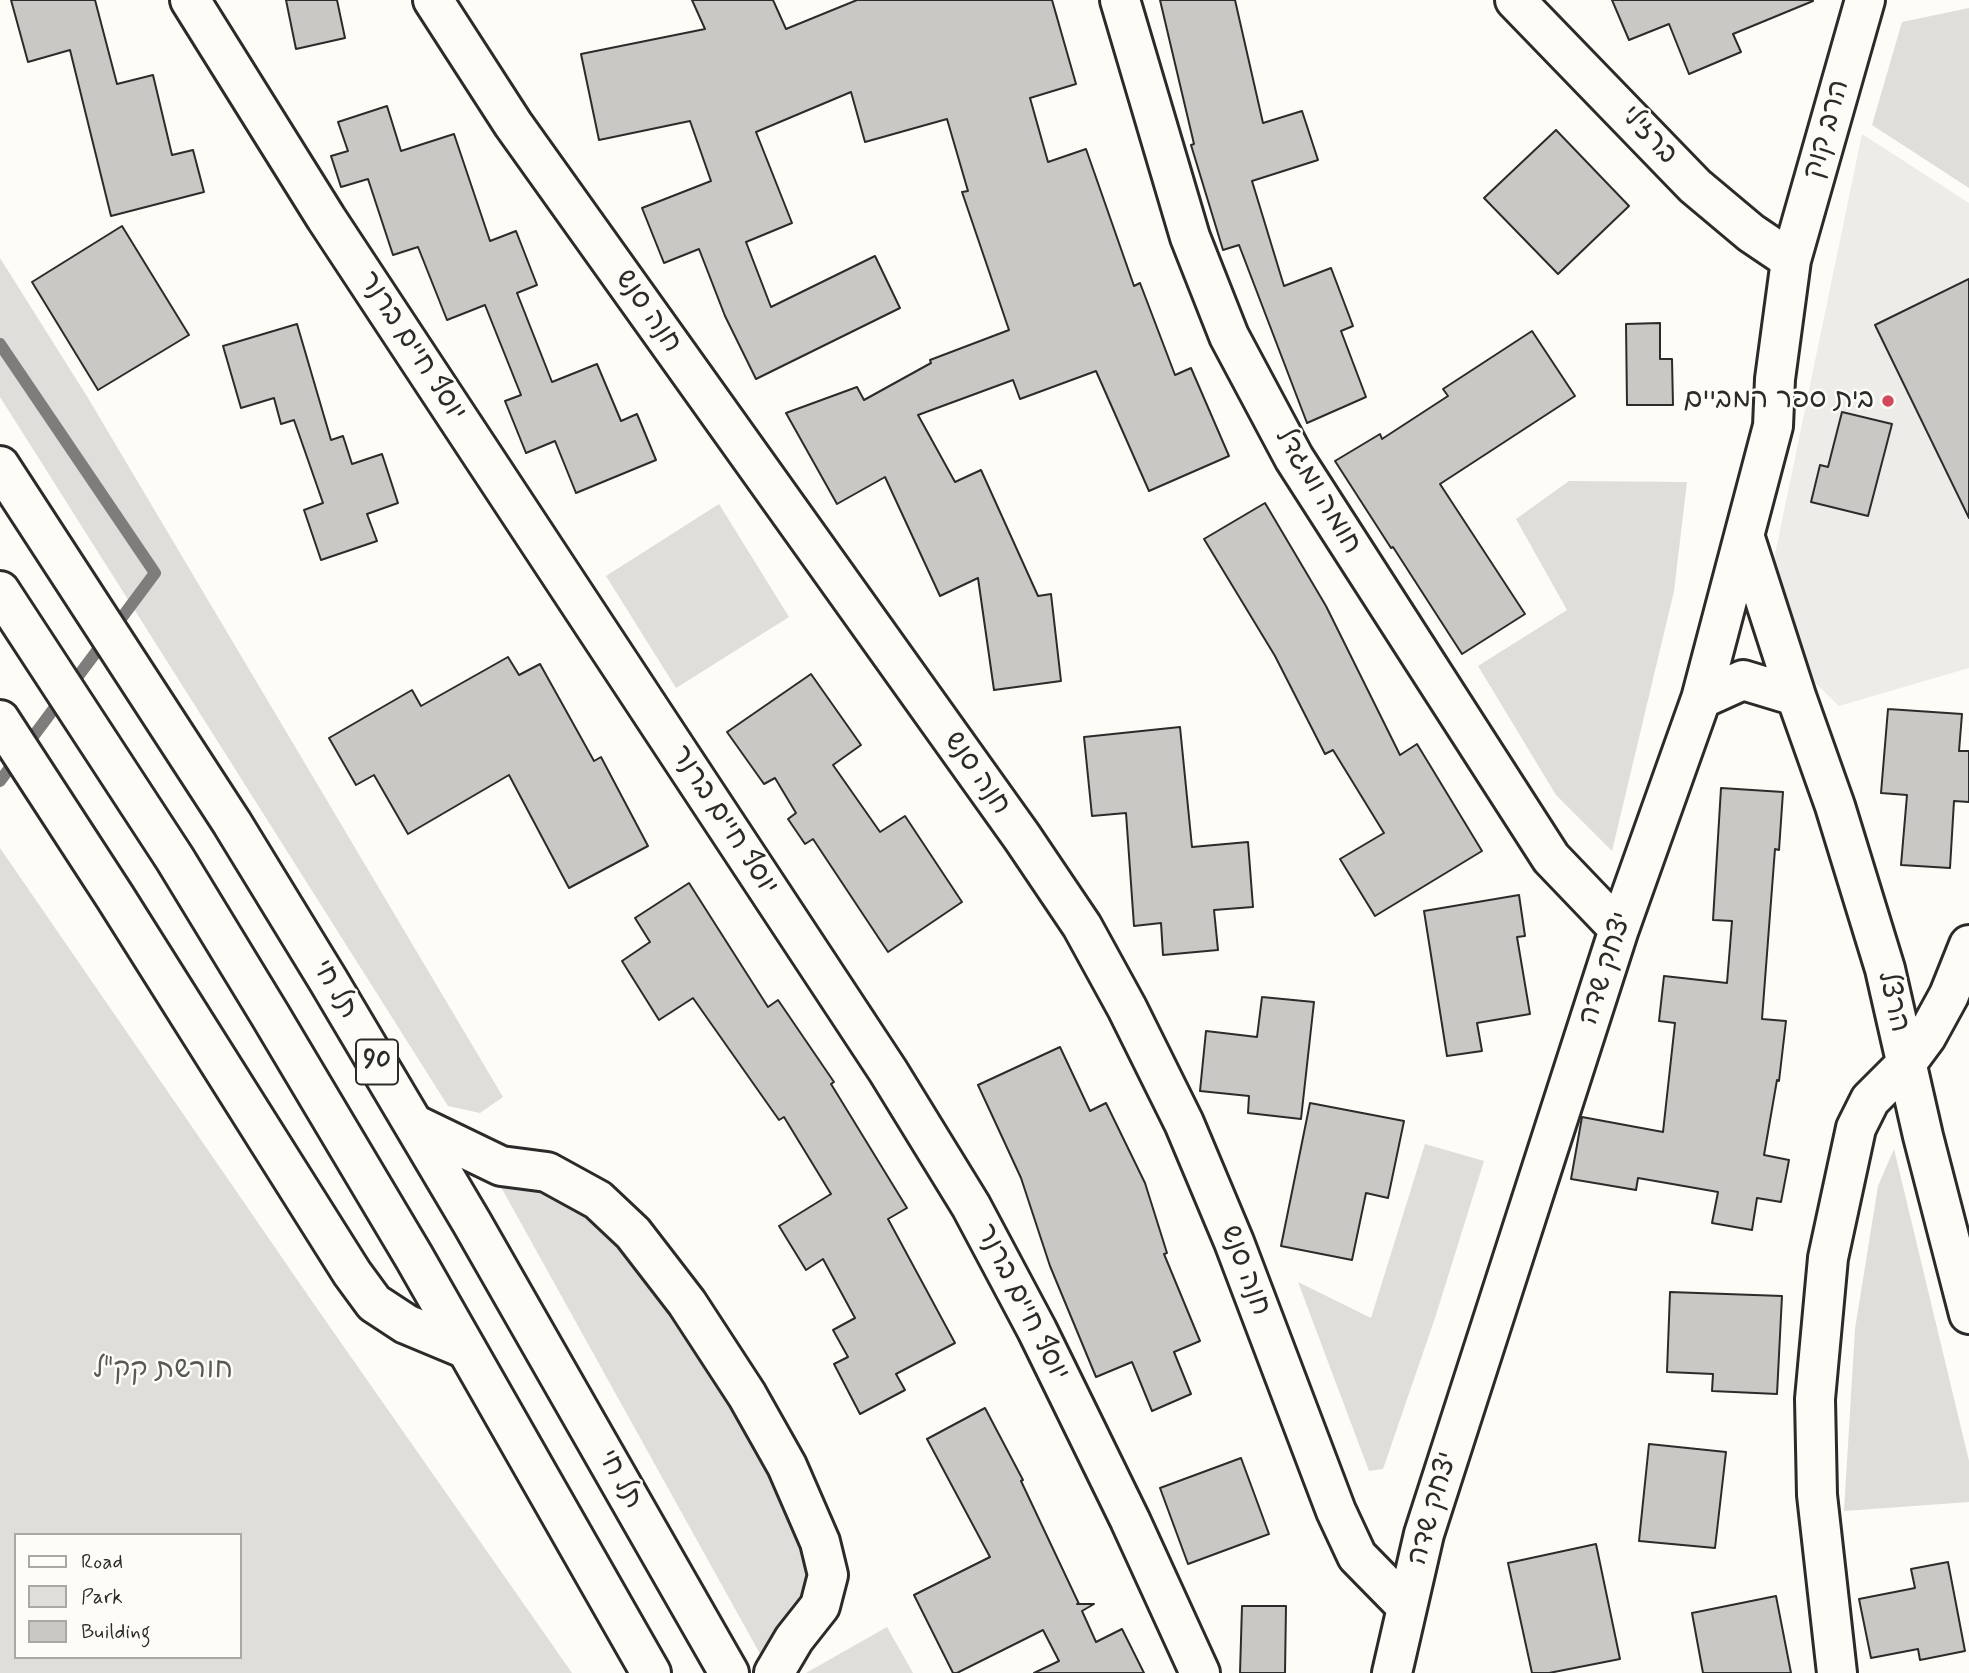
<!DOCTYPE html>
<meta charset="utf-8">
<style>
body{margin:0}
#map{position:relative;width:1969px;height:1673px;overflow:hidden;background:#fdfcf7;font-family:Mynerve,sans-serif}
canvas{display:block}
.legend{position:absolute;left:14px;top:1533px;width:228px;height:126px;box-sizing:border-box;background:#fdfcf7;border:2px solid #a9a8a5;margin:0;padding:9px 12px;list-style:none;font-size:21px;color:#2b2b2b}
.legend li{display:flex;align-items:center;gap:14px;height:35px}
.legend b{width:35px;border:2px solid #a9a8a5}
</style>
<div id="map">
<canvas width="1969" height="1673"></canvas>
<ul class="legend">
<li><b style="height:9px;background:#fdfcf7"></b>Road</li>
<li><b style="height:19px;background:#dfdeda"></b>Park</li>
<li><b style="height:19px;background:#c9c8c4"></b>Building</li>
</ul>
</div>
<script>
const ctx = document.querySelector('canvas').getContext('2d');
ctx.lineJoin = 'round';
function fill(path, color) { ctx.fillStyle = color; ctx.fill(path, 'evenodd'); }
const shape = rows => new Path2D(rows.map(r => 'M' + r).join(''));
function stroke(path, color, width, dash) { ctx.strokeStyle = color; ctx.lineWidth = width; ctx.lineCap = dash ? 'butt' : 'round'; ctx.setLineDash(dash || []); ctx.stroke(path); }
function drawText(font, color, halo, rows, align = 'center') {
  ctx.font = font + ' Mynerve,"Playpen Sans Hebrew",sans-serif'; ctx.lineWidth = 5; ctx.setLineDash([]); ctx.textBaseline = 'middle'; ctx.strokeStyle = halo; ctx.fillStyle = color; for (const [text, x, y, turn = 0] of rows) {
    ctx.save(); ctx.translate(x, y); ctx.rotate((+turn || 0) * Math.PI / 180); ctx.textAlign = isNaN(turn) ? turn : align; if (halo) ctx.strokeText(text, 0, 0); ctx.fillText(text, 0, 0); ctx.restore();
  }
}
fill(shape([
 [1862,134,1969,203,1969,668,1839,706,1783,652,1766,598]
]), '#edece8');
fill(shape([
 [1969,8,1969,188,1872,125,1902,22],
 [0,258,88,398,503,1097,480,1113,448,1106,0,397],
 [1569,481,1687,482,1674,591,1612,851,1556,795,1478,666,1567,610,1516,519],
 [719,504,789,617,676,688,606,576],
 [0,848,316,1307,572,1673,0,1673],
 [16,1535,240,1535,240,1657,16,1657],
 [1425,1144,1484,1161,1435,1318,1383,1469,1369,1471,1298,1282,1371,1318],
 [1894,1149,1969,1461,1969,1502,1844,1511,1855,1329,1878,1186],
 [497,1180,542,1185,590,1211,676,1311,774,1472,813,1575,807,1599,764,1661],
 [887,1627,913,1673,806,1673]
]), '#dfdeda');
stroke(shape([
 [0,344,155,573,0,781]
]), '#7e7d7b', 12);
const building = shape([
 [11,0,95,0,117,84,153,75,172,155,193,150,204,192,111,216,70,50,28,62,11,0],
 [286,0,337,0,345,38,296,49,286,0],
 [692,0,773,0,786,29,857,0,1052,0,1076,84,1030,98,1048,162,1086,149,1134,286,1140,283,1175,375,1191,368,1229,456,1149,491,1096,371,1020,399,1013,380,918,415,955,482,981,470,1038,596,1051,594,1061,681,994,690,978,578,940,596,885,477,837,504,786,413,857,387,864,400,931,363,930,360,1009,330,962,192,968,191,947,119,865,142,851,92,756,132,792,223,746,242,771,307,875,256,900,308,756,379,725,316,699,249,664,263,642,208,711,181,690,121,599,140,581,54,705,29,692,0],
 [1160,0,1235,0,1263,123,1302,111,1318,160,1252,181,1284,286,1331,268,1353,326,1341,331,1366,397,1307,423,1239,245,1223,250,1191,145,1194,144,1160,0],
 [1612,0,1813,0,1813,1,1733,34,1741,52,1689,74,1669,24,1629,40,1612,0],
 [387,106,401,151,454,134,490,241,516,231,537,285,517,293,552,382,597,364,621,421,637,414,656,460,576,493,555,441,526,453,505,401,521,395,485,305,447,320,418,247,393,255,368,179,341,187,331,156,348,151,338,122,387,106],
 [1556,130,1629,206,1558,274,1484,198,1556,130],
 [122,226,189,335,98,390,32,282,122,226],
 [1969,279,1969,518,1875,325,1969,279],
 [1660,323,1660,359,1672,359,1673,405,1627,405,1626,324,1660,323],
 [297,324,331,440,343,436,352,464,382,454,398,503,367,514,377,541,321,560,304,510,323,503,294,420,281,424,274,398,241,408,223,346,297,324],
 [1532,331,1575,396,1440,484,1525,614,1462,654,1393,547,1391,548,1335,461,1380,434,1382,439,1448,396,1443,389,1532,331],
 [1842,412,1892,424,1868,516,1811,502,1820,465,1828,467,1842,412],
 [1265,503,1326,606,1400,755,1417,744,1482,851,1375,916,1340,859,1384,833,1333,750,1325,754,1275,656,1204,539,1265,503],
 [508,657,519,675,540,664,594,761,601,757,648,846,569,888,509,775,408,834,374,775,356,785,329,738,412,690,421,706,508,657],
 [811,674,861,745,833,765,880,832,905,816,962,902,888,952,813,839,805,844,788,819,796,813,775,778,764,784,727,732,811,674],
 [1888,709,1962,714,1959,751,1969,751,1969,802,1954,801,1950,868,1901,865,1907,795,1881,793,1888,709],
 [1180,727,1192,847,1248,842,1253,907,1214,910,1218,950,1163,955,1161,923,1134,926,1126,813,1092,816,1084,737,1180,727],
 [1721,788,1783,792,1779,850,1775,849,1762,1019,1786,1021,1779,1081,1777,1080,1764,1155,1789,1160,1781,1202,1757,1198,1752,1230,1712,1223,1718,1192,1638,1178,1636,1190,1571,1179,1582,1117,1663,1132,1675,1023,1659,1021,1664,976,1727,983,1732,921,1713,920,1721,788],
 [689,883,768,1007,778,1000,834,1082,831,1084,907,1208,888,1219,955,1343,896,1374,905,1390,860,1414,834,1364,848,1357,833,1330,855,1318,823,1259,806,1270,779,1226,831,1194,784,1117,779,1120,693,998,659,1020,622,961,650,942,635,918,689,883],
 [1519,895,1525,936,1517,937,1530,1014,1477,1023,1482,1051,1447,1056,1424,911,1519,895],
 [1262,997,1314,1002,1301,1119,1248,1113,1249,1096,1200,1091,1206,1031,1257,1037,1262,997],
 [1060,1047,1090,1111,1106,1103,1145,1183,1167,1253,1164,1254,1200,1341,1174,1352,1191,1394,1152,1411,1132,1362,1096,1377,1050,1266,1021,1178,978,1085,1060,1047],
 [1310,1103,1404,1121,1388,1198,1366,1193,1352,1260,1281,1246,1310,1103],
 [1670,1292,1782,1296,1777,1394,1712,1391,1713,1374,1667,1372,1670,1292],
 [985,1408,1023,1480,1021,1481,1079,1604,1077,1604,1094,1604,1082,1611,1096,1642,1122,1629,1144,1673,1034,1673,1059,1661,1043,1630,957,1673,953,1673,914,1595,990,1557,927,1439,985,1408],
 [1649,1444,1726,1452,1715,1548,1639,1541,1649,1444],
 [1241,1458,1269,1534,1188,1564,1160,1488,1241,1458],
 [1596,1544,1620,1659,1549,1673,1532,1673,1508,1563,1596,1544],
 [1948,1562,1965,1651,1920,1660,1918,1649,1871,1658,1859,1599,1915,1588,1911,1569,1948,1562],
 [1776,1596,1791,1673,1703,1673,1692,1613,1776,1596],
 [1242,1606,1286,1606,1285,1673,1240,1673,1242,1606]
]);
fill(building, '#c9c8c4');
stroke(building, '#2b2b2b', 2);
const minor = shape([
 [190,0,326,218,888,1071,971,1206,1037,1330,1130,1520,1200,1673],
 [433,0,513,124,1022,837,1082,926,1127,1008,1184,1123,1234,1242,1336,1511,1357,1556,1407,1607],
 [1120,0,1190,237,1229,336,1294,458,1551,858,1619,929],
 [1515,0,1695,186,1751,233,1791,260],
 [1745,538,1796,696],
 [1701,699,1743,680,1796,696,1835,806,1885,969,1923,1136,1969,1314],
 [0,720,115,897,352,1273,374,1303,406,1324,466,1349],
 [414,1124,501,1166,547,1172,598,1200,633,1233,687,1303,747,1395,787,1466,820,1542,828,1575,820,1606,794,1639,774,1673],
 [1392,1673,1424,1534,1619,929,1701,699,1773,426,1775,379,1791,260,1865,0],
 [1837,1673,1817,1495,1815,1399,1828,1258,1856,1128,1870,1100,1906,1064,1926,1037,1949,995,1969,945]
]);
const highway = shape([
 [0,466,232,823,328,980,472,1223,729,1673],
 [0,591,175,859,270,1015,414,1257,651,1673]
]);
stroke(minor, '#2b2b2b', 44);
stroke(highway, '#2b2b2b', 44);
stroke(minor, '#fdfcf7', 38);
stroke(highway, '#fdfcf7', 38);
for (const [x, y, r, color] of [
 [1888,401,7,"#d1495b"]
]) { const dot = new Path2D(); dot.arc(x, y, r, 0, 2 * Math.PI); ctx.fillStyle = color; ctx.fill(dot); stroke(dot, '#fdfcf7', 2.5); }
for (const [x, y, w] of [
 [377,1062,42]
]) { const box = new Path2D(); box.roundRect(x - w / 2, y - 22.5, w, 45, 5); ctx.fillStyle = '#fdfcf7'; ctx.fill(box); stroke(box, '#2b2b2b', 2); }
drawText('bold 26px', '#2b2b2b', null, [
 ["90",377,1062]
]);
drawText('28px', '#2b2b2b', '#fdfcf7', [
 ["הרב קוק",1828,130,-74],
 ["ברזילי",1648,136,47],
 ["חנה סנש",647,312,55],
 ["יוסף חיים ברנר",411,347,57],
 ["חומה ומגדל",1317,492,59],
 ["חנה סנש",976,774,55],
 ["יוסף חיים ברנר",723,821,57],
 ["יצחק שדה",1607,969,-72],
 ["תל חי",334,990,59],
 ["הרצל",1892,1002,77],
 ["חנה סנש",1244,1271,69],
 ["יוסף חיים ברנר",1021,1303,63],
 ["תל חי",619,1480,60],
 ["יצחק שדה",1434,1509,-74]
]);
drawText('28px', '#2b2b2b', '#fdfcf7', [
 ["בית ספר רמביים",1874,401]
], 'right');
drawText('28px', '#585857', '#fdfcf7', [
 ["חורשת קק\"ל",163,1371]
]);
</script>
